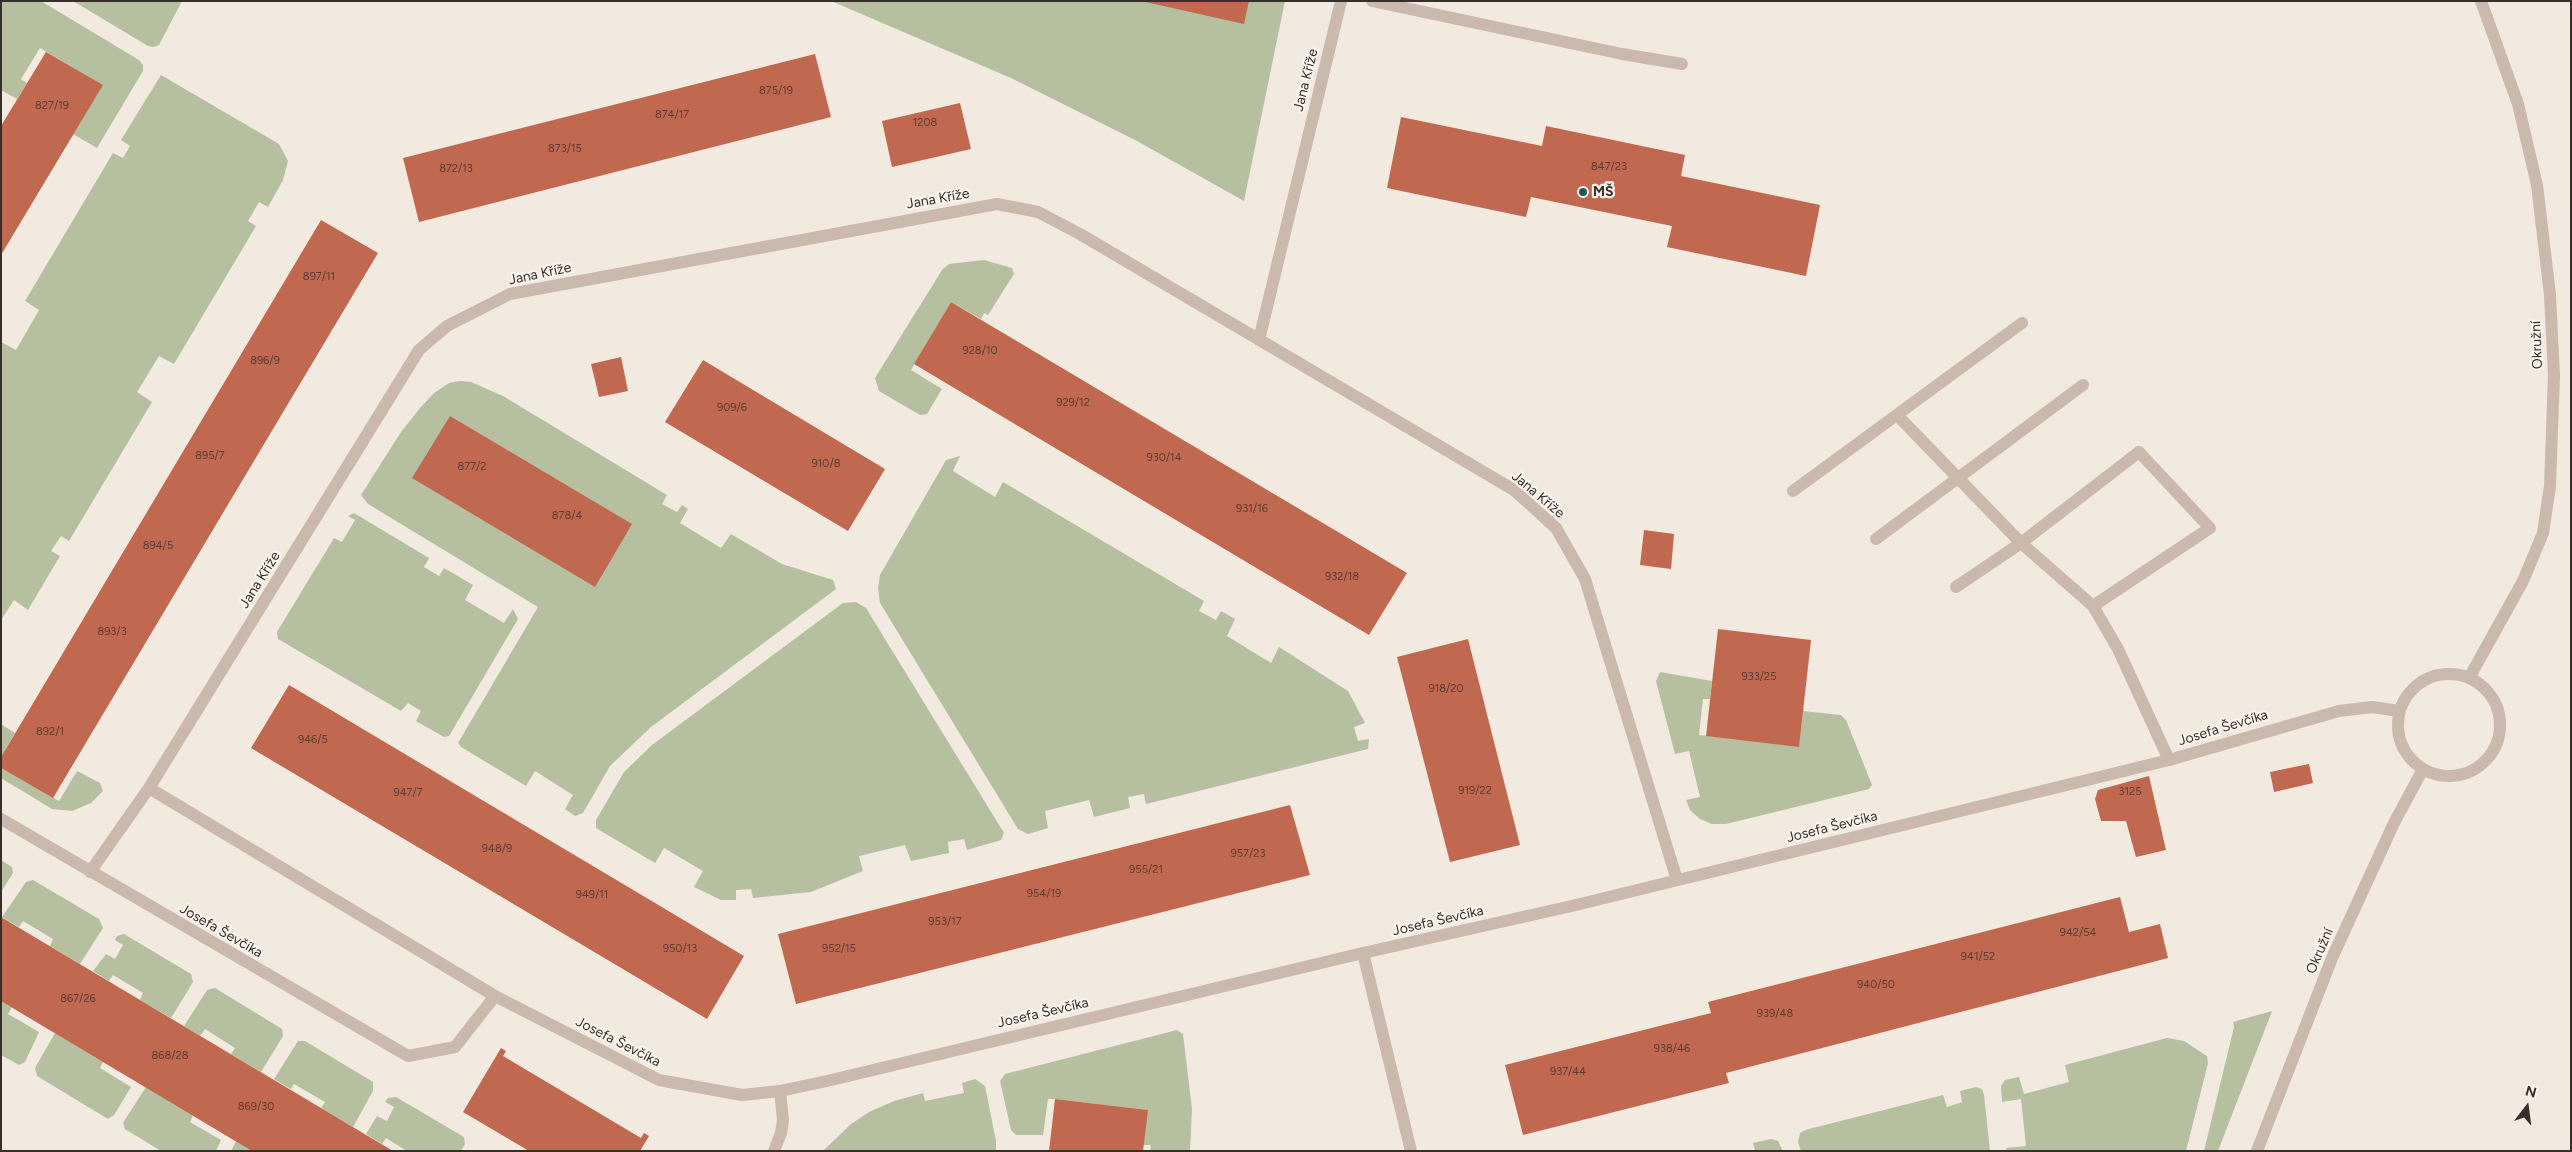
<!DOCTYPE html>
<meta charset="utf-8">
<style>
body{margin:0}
#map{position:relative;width:2572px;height:1152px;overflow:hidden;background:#f2e9df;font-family:Figtree,sans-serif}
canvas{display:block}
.frame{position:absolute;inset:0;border:2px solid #382e2a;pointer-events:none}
.north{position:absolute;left:2502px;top:1082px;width:50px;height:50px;-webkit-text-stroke:4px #f9f3ec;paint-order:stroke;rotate:15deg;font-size:14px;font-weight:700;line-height:20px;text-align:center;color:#382e2a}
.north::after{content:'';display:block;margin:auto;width:18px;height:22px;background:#382e2a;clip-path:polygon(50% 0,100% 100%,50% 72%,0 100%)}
</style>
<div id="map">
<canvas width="2572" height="1152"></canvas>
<div class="frame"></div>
<div class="north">N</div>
</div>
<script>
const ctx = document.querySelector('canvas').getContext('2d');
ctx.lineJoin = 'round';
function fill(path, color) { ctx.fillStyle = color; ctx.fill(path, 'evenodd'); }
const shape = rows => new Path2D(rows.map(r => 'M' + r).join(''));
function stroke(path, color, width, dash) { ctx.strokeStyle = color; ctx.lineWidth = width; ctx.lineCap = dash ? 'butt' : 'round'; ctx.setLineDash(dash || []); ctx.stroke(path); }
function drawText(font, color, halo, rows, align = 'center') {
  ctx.font = font + ' Figtree,sans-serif'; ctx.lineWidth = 4.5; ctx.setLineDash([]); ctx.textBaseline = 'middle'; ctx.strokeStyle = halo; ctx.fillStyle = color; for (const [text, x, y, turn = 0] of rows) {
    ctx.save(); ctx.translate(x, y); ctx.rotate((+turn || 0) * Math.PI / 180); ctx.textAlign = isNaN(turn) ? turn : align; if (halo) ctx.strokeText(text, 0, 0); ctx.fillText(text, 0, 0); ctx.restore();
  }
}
fill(shape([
 [1,1,41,1,139,60,143,65,143,71,97,148,73,134,102,85,40,48,21,79,27,83,17,99,1,90],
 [73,1,182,1,159,45,154,47,148,46],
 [831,1,1285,1,1244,201,1137,141,1011,78],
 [161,75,279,144,288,161,283,180,268,207,259,202,248,221,256,226,174,364,159,356,137,392,152,402,69,541,61,536,51,551,60,556,28,610,14,600,1,620,1,342,16,350,39,310,25,301,113,153,123,158,130,146,121,140],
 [984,260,1012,268,1014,274,988,315,984,313,981,319,951,302,911,370,942,389,927,414,920,415,879,391,875,378,942,270,949,264],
 [460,381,471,382,503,396,667,495,662,504,677,512,682,505,688,509,680,523,721,548,731,534,782,564,833,580,836,589,651,727,610,766,583,813,575,816,565,809,573,795,535,771,526,786,461,747,458,743,538,607,368,504,361,495,401,432,420,408,434,393,449,383],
 [960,456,953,471,995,497,1003,482,1204,601,1199,611,1216,620,1221,611,1235,619,1227,636,1271,663,1279,647,1348,691,1365,723,1354,727,1358,741,1369,739,1368,749,1146,804,1144,794,1128,797,1130,808,1094,817,1089,800,1045,811,1048,828,1028,834,1018,829,880,603,878,588,880,575,946,460],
 [354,513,429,558,424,567,439,576,444,568,473,585,465,600,504,623,513,609,518,619,449,736,444,737,416,721,421,711,408,703,401,711,278,639,277,632,334,538,342,542,355,520,348,516],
 [856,602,866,608,1004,833,1001,840,967,850,964,839,948,842,949,853,911,861,905,845,859,856,863,871,811,892,753,898,751,889,736,890,736,900,721,900,694,887,703,871,664,848,655,863,596,828,596,820,624,772,652,745,843,603],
 [1660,672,1712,681,1710,699,1703,699,1699,735,1799,746,1803,711,1841,715,1846,720,1872,785,1869,789,1726,824,1712,824,1700,819,1690,810,1686,800,1700,797,1689,751,1675,754,1656,681],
 [1,724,15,733,1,757],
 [1,768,59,801,77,771,100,783,103,791,91,803,72,811,52,809,1,778],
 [1,860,12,867,13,873,1,892],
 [33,880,99,919,103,928,80,964,50,946,53,939,23,921,19,927,2,917,26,882],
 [124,934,191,974,193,982,171,1018,140,1000,143,993,113,975,109,981,93,971,106,954,115,959,123,945,115,940,117,936],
 [215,988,282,1029,283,1036,261,1072,231,1054,235,1048,205,1029,200,1036,184,1026,207,990],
 [1,1001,12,1007,8,1014,39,1032,25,1062,19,1065,1,1055],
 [2272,1011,2218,1151,2204,1151,2234,1027,2233,1022],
 [1177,1030,1183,1034,1192,1109,1190,1151,1150,1151,1151,1145,1143,1145,1147,1110,1055,1099,1048,1099,1043,1135,1016,1135,1011,1130,1000,1081,1005,1074],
 [55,1033,103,1062,100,1068,131,1087,114,1115,108,1119,37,1076,35,1068],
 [2167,1038,2184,1041,2207,1056,2208,1063,2186,1151,2007,1151,2006,1148,2026,1146,2021,1099,2002,1102,2001,1086,2005,1080,2019,1077,2024,1094,2069,1082,2065,1065],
 [298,1041,305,1041,373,1082,373,1091,353,1127,321,1108,325,1102,294,1084,291,1089,274,1079],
 [975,1079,985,1086,996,1141,996,1151,823,1151,851,1124,869,1112,894,1101,923,1093,925,1101,964,1093,962,1083],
 [146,1087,193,1115,190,1122,221,1140,216,1151,161,1151,125,1129,123,1123],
 [1976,1087,1982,1089,1984,1095,1990,1151,1801,1151,1798,1142,1800,1133,1805,1130,1943,1095,1947,1107,1962,1102,1960,1091],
 [396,1097,464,1137,465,1144,461,1151,407,1151,386,1138,382,1144,366,1134,377,1116,387,1121,394,1107,385,1102,388,1098],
 [1771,1139,1778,1141,1783,1151,1755,1151,1753,1143],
 [236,1141,252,1151,231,1151]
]), '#b6c0a0');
fill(shape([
 [1141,1,1249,1,1244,24],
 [46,52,103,85,1,255,1,126],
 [815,54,831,117,419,222,403,158],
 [960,103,971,149,892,167,882,121],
 [1401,117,1542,146,1546,126,1685,155,1681,176,1820,205,1806,276,1667,247,1672,226,1531,197,1526,217,1387,188],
 [321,220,378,253,53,798,1,768,1,757],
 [951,302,1407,573,1369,635,914,364],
 [621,357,628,391,599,397,591,364],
 [703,360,885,469,848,531,665,422],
 [450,416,632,524,595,587,412,478],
 [1644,530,1674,534,1671,569,1640,565],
 [1718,629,1811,640,1799,747,1706,736],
 [1468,639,1520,845,1450,862,1397,657],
 [289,685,744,956,707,1019,251,748],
 [2309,764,2313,783,2274,792,2270,772],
 [2149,776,2166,850,2136,857,2126,821,2101,821,2095,799,2098,790],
 [1290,805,1310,875,796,1004,778,934],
 [2120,897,2129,932,2160,924,2168,958,1726,1073,1729,1083,1523,1135,1505,1065,1711,1013,1708,1002],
 [1,917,140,1000,393,1151,252,1151,103,1062,1,1001],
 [501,1048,506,1051,503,1056,641,1138,644,1133,649,1136,640,1151,529,1151,463,1112],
 [1055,1099,1148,1110,1143,1151,1049,1151]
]), '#c06850');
stroke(shape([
 [1372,1,1622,54,1682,64],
 [1897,415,2021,543,2093,606,2118,649,2169,760],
 [1793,491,2022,323],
 [1876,539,2083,385],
 [1956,587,2021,543,2139,452,2210,528,2093,606],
 [1363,953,1411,1151],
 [774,1151,781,1133,783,1120,780,1091]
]), '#cab9ac', 12);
stroke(shape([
 [1259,340,1341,1],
 '2398 725a51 51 0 1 1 102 0a51 51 0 1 1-102 0Z',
 [2469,678,2523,581,2543,533,2550,486,2554,375,2550,295,2537,185,2518,104,2481,1],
 [149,788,495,996,659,1080,742,1095,780,1091,827,1081,1363,953,1576,905,2169,760,2339,711,2372,707,2399,711],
 [1,819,408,1056,455,1047,495,996],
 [90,872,149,788,419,350,447,326,510,294,997,204,1038,212,1080,234,1514,490,1556,528,1585,579,1677,880],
 [2257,1151,2332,958,2394,823,2423,769]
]), '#cab9ac', 12);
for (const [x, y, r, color] of [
 [1583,192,5,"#225658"]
]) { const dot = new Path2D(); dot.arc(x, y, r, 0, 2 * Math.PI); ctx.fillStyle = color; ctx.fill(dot); stroke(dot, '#f9f3ec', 2); }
drawText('11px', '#5a3c34', null, [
 ["875/19",776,91],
 ["827/19",52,106],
 ["874/17",672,115],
 ["1208",925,123],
 ["873/15",565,149],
 ["847/23",1609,167],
 ["872/13",456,169],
 ["897/11",319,277],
 ["928/10",980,351],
 ["896/9",265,361],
 ["929/12",1073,403],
 ["909/6",732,408],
 ["895/7",210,456],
 ["930/14",1164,458],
 ["910/8",826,464],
 ["877/2",472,467],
 ["931/16",1252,509],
 ["878/4",567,516],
 ["894/5",158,546],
 ["932/18",1342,577],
 ["893/3",112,632],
 ["933/25",1759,677],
 ["918/20",1446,689],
 ["892/1",50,732],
 ["946/5",313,740],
 ["919/22",1475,791],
 ["3125",2130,792],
 ["947/7",408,793],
 ["948/9",497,849],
 ["957/23",1248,854],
 ["955/21",1146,870],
 ["954/19",1044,894],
 ["949/11",592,895],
 ["953/17",945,922],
 ["942/54",2078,933],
 ["950/13",680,949],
 ["952/15",839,949],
 ["941/52",1978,957],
 ["940/50",1876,985],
 ["867/26",78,999],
 ["939/48",1775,1014],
 ["938/46",1672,1049],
 ["868/28",170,1056],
 ["937/44",1568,1072],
 ["869/30",256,1107]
]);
drawText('14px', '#382e2a', '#f9f3ec', [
 ["Jana Kříže",1306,80,-76],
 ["Jana Kříže",938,199,-10],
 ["Jana Kříže",540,274,-12],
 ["Okružní",2537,345,-92],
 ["Jana Kříže",1538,495,40],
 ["Jana Kříže",260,580,-58],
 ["Josefa Ševčíka",2223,728,-17],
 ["Josefa Ševčíka",1832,827,-14],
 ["Josefa Ševčíka",1438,921,-13],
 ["Josefa Ševčíka",221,931,30],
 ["Okružní",2320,951,-67],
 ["Josefa Ševčíka",1043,1013,-13],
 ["Josefa Ševčíka",618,1042,27]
]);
drawText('bold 14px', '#382e2a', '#f9f3ec', [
 ["MŠ",1593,192]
], 'left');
</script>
